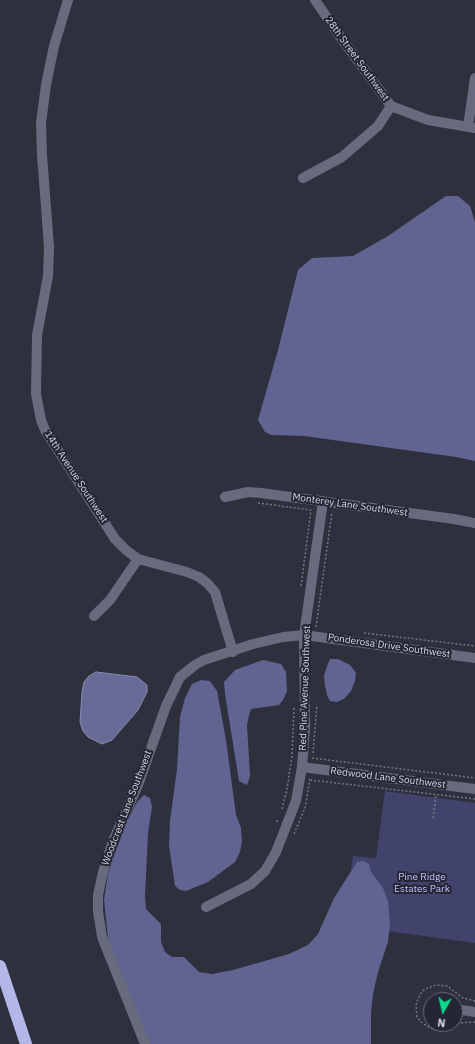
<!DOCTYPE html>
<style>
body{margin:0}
#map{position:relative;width:475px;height:1044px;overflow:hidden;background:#2e303e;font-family:"IBM Plex Sans",sans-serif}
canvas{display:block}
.north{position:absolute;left:423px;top:992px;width:40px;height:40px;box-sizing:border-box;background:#252634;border:1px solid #6b6c78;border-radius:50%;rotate:188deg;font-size:11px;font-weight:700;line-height:16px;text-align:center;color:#d4d5df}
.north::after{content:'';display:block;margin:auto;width:14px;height:18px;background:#09d98b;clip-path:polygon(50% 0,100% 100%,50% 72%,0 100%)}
</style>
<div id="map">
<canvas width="475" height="1044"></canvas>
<div class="north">N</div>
</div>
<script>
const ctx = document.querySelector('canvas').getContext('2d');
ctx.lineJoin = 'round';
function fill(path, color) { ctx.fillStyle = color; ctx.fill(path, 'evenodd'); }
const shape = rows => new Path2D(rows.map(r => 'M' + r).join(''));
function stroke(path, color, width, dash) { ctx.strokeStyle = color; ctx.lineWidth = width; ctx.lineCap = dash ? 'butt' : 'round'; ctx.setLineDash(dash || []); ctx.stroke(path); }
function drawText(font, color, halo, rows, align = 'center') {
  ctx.font = font + ' "IBM Plex Sans",sans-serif'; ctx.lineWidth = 4; ctx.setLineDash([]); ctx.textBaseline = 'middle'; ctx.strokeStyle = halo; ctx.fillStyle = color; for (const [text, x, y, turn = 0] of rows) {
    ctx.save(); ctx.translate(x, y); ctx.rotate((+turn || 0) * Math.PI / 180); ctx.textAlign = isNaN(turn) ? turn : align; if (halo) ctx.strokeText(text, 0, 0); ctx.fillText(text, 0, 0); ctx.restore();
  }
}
fill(shape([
 [385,791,475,803,475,943,387,931,345,919,353,856,376,858]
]), '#41436d');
fill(shape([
 [446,196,458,196,470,206,475,222,475,461,456,457,304,436,271,435,265,432,258,420,278,350,298,270,312,258,353,256,388,236],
 [330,659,338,659,350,665,356,673,355,681,351,691,344,699,337,702,330,701,327,695,325,686,324,676,327,666],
 [263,660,281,664,286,672,287,691,283,700,279,705,251,709,249,715,247,725,250,776,247,785,239,781,225,694,224,682,235,670],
 [201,680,210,681,217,691,226,740,236,815,241,828,242,842,240,852,235,862,208,882,186,891,180,890,175,886,169,846,170,821,177,769,180,717,185,698,192,684],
 [144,795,150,798,152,807,148,833,145,896,146,909,161,924,161,942,165,952,172,957,184,957,199,972,212,974,233,970,289,954,308,945,318,934,334,898,357,862,364,861,369,864,371,872,383,888,388,901,390,923,388,942,378,972,373,994,371,1012,371,1044,140,1044,111,967,104,900,108,874,121,833,137,802]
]), '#616490');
const water = shape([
 [96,672,137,677,147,685,147,692,138,710,112,740,102,744,88,737,83,731,80,722,82,692,84,682,89,676,96,672]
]);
fill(water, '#686b98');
stroke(water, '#888bad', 1);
stroke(shape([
 [258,503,311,510],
 [301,586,311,510],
 [316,627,332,512],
 [364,633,475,646],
 [313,753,317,705],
 [312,758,475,778],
 [310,780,475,799],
 [282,809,287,789,292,755,294,708],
 [433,818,436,795],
 [277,822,278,818],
 [294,834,305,808,310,779],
 [475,1001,463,998,447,986,436,985,425,989,421,993,418,999,416,1005,417,1017,421,1022,430,1028,436,1030,442,1030,459,1023,475,1022]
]), '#747682', 1.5, [2, 2]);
stroke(shape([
 [68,0,54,46,46,85,41,123,42,155,49,247,48,276,37,335,36,394,41,420,45,430,115,539,126,550,138,559,187,572,199,577,207,583,215,592,233,652],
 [315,0,339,35,391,106,428,120,475,128],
 [468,127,475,78],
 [303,178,342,157,378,126,391,106],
 [225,497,248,492,261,493,454,519,475,523],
 [94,616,110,600,138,559],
 [302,767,475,789],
 [206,907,251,884,265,871,276,852,296,801,302,767,305,727,304,635,323,501],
 [455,1009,475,1012],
 [145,1044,102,937,98,911,98,895,103,872,113,841,138,785,166,706,180,677,195,665,204,660,253,644,283,637,304,635,475,658]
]), '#686a7e', 10);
stroke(shape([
 [0,966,26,1044]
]), '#b2b7e8', 12);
drawText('10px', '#d4d5df', '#252634', [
 ["28th Street Southwest",357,59,54],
 ["14th Avenue Southwest",76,477,57],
 ["Monterey Lane Southwest",350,505,8],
 ["Ponderosa Drive Southwest",389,646,8],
 ["Red Pine Avenue Southwest",305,688,-88],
 ["Redwood Lane Southwest",388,778,7],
 ["Woodcrest Lane Southwest",127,808,-69]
]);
drawText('10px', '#c0c5fe', '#252634', [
 ["Pine Ridge",422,877],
 ["Estates Park",422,889]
]);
</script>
